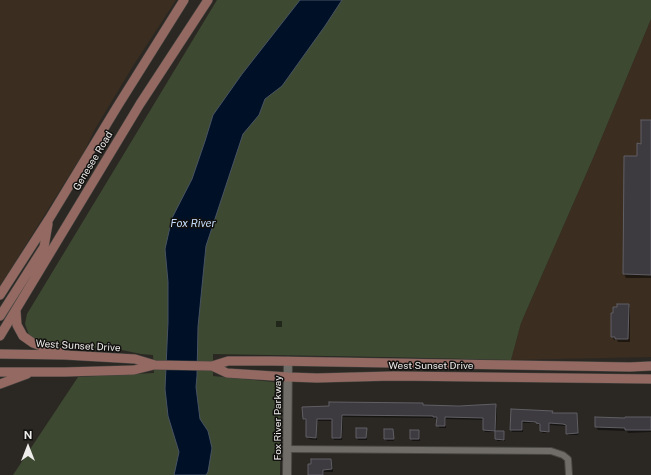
<!DOCTYPE html>
<style>
body{margin:0}
#map{position:relative;width:651px;height:475px;overflow:hidden;background:#2b2824;font-family:"Public Sans",sans-serif}
canvas{display:block}
.north{position:absolute;left:8px;top:427px;width:40px;height:40px;-webkit-text-stroke:3px #12110f;paint-order:stroke;rotate:0deg;font-size:11px;font-weight:700;line-height:16px;text-align:center;color:#efedeb}
.north::after{content:'';display:block;margin:auto;width:14px;height:18px;background:#efedeb;clip-path:polygon(50% 0,100% 100%,50% 72%,0 100%)}
</style>
<div id="map">
<canvas width="651" height="475"></canvas>
<div class="north">N</div>
</div>
<script>
const ctx = document.querySelector('canvas').getContext('2d');
ctx.lineJoin = 'round';
function fill(path, color) { ctx.fillStyle = color; ctx.fill(path, 'evenodd'); }
const shape = rows => new Path2D(rows.map(r => 'M' + r).join(''));
function stroke(path, color, width, dash) { ctx.strokeStyle = color; ctx.lineWidth = width; ctx.lineCap = dash ? 'butt' : 'round'; ctx.setLineDash(dash || []); ctx.stroke(path); }
function drawText(font, color, halo, rows, align = 'center') {
  ctx.font = font + ' "Public Sans",sans-serif'; ctx.lineWidth = 3; ctx.setLineDash([]); ctx.textBaseline = 'middle'; ctx.strokeStyle = halo; ctx.fillStyle = color; for (const [text, x, y, turn = 0] of rows) {
    ctx.save(); ctx.translate(x, y); ctx.rotate((+turn || 0) * Math.PI / 180); ctx.textAlign = isNaN(turn) ? turn : align; if (halo) ctx.strokeText(text, 0, 0); ctx.fillText(text, 0, 0); ctx.restore();
  }
}
fill(shape([
 [0,0,176,0,133,66,95,129,84,152,0,286],
 [651,19,651,357,511,360,521,323,594,156]
]), '#3b2d20');
fill(shape([
 [217,0,651,0,651,19,594,156,521,323,511,360,382,357,213,354,213,376,274,382,280,385,281,392,280,475,13,475,78,377,154,373,153,355,141,354,117,349,57,345,42,341,32,338,29,335,25,324,27,314]
]), '#3e4931');
const water = shape([
 [300,0,342,0,325,26,282,86,265,99,259,115,243,134,206,246,198,327,197,376,196,387,200,419,208,431,212,448,208,472,206,475,174,475,179,452,168,416,165,389,168,322,168,282,165,249,172,218,192,179,205,141,213,115,242,74,300,0]
]);
fill(water, '#001127');
stroke(water, '#485362', 1);
fill(shape([
 [651,121,651,278,626,278,624,274,625,157,638,157],
 [628,305,630,308,630,342,618,342,617,340,614,340,612,336],
 [276,321,282,321,282,327,276,327],
 [423,404,424,406,495,405,497,408,496,432,504,432,505,441,497,441,496,432,485,432,484,430,484,420,446,419,446,428,439,428,438,419,435,419,434,418,343,417,342,440,334,440,333,438,333,421,317,421,317,440,309,439,307,437,307,421,305,421,304,419,303,408],
 [512,410,552,412,553,414,577,414,578,416,578,435,568,435,567,426,564,426,550,425,549,433,542,433,541,425,538,425,537,423,523,423,523,432,512,432,511,429],
 [596,418,651,418,651,432,628,433,627,431,598,430,596,427],
 [366,429,367,440,358,440,357,438],
 [393,430,394,441,387,441,385,439],
 [419,431,420,441,412,441,411,438],
 [331,460,332,462,333,472,324,472,324,475,309,475]
]), '#0007');
const building = shape([
 [641,120,651,120,651,275,623,274,624,156,637,156,637,143,641,144,641,120],
 [617,304,629,304,628,339,615,339,615,337,611,337,611,313,613,313,613,307,617,307,617,304],
 [329,402,423,403,423,405,459,406,496,404,495,431,483,430,483,418,445,417,445,426,436,426,437,417,433,417,433,416,342,415,341,438,332,438,332,419,317,419,316,438,306,437,306,419,303,419,302,407,329,406,329,402],
 [511,409,553,411,552,413,577,413,578,433,566,434,566,425,563,424,549,423,549,432,540,431,540,424,536,423,536,422,522,421,522,430,510,430,511,409],
 [595,417,625,418,625,417,651,417,651,430,625,430,625,428,595,427,595,417],
 [356,428,367,428,366,438,356,438,356,428],
 [384,429,393,429,394,439,384,439,384,429],
 [410,430,419,430,419,439,410,439,410,430],
 [495,431,504,431,504,440,495,439,495,431],
 [311,459,331,459,332,469,323,470,323,475,308,475,308,464,311,464,311,459]
]);
fill(building, '#3d3b40');
stroke(building, '#605f64', 1);
const minor = shape([
 [287,449,551,451,563,455,568,459,569,475]
]);
const tertiary = shape([
 [287,475,288,361]
]);
const secondary = shape([
 [0,295,49,219,117,107,184,0],
 [16,311,17,325,23,336,33,343,61,353],
 [0,316,44,247,48,224],
 [0,336,140,104,208,0],
 [0,354,65,355,135,359,155,365,212,366,227,373,288,377,317,378,393,376,651,379],
 [212,366,228,361,272,361,630,367,651,366],
 [0,372,65,372,134,370,154,365],
 [0,384,27,374]
]);
stroke(minor, '#484642', 8);
stroke(tertiary, '#484642', 10);
stroke(secondary, '#484642', 10);
stroke(minor, '#706d68', 6);
stroke(tertiary, '#706d68', 8);
stroke(secondary, '#936962', 9);
drawText('10px', '#efedeb', '#12110f', [
 ["Genesee Road",93,161,-59],
 ["West Sunset Drive",78,346,3],
 ["West Sunset Drive",431,366],
 ["Fox River Parkway",278,418,-90]
]);
drawText('italic 11px', '#c3dcfa', '#12110f', [
 ["Fox River",193,224]
]);
</script>
